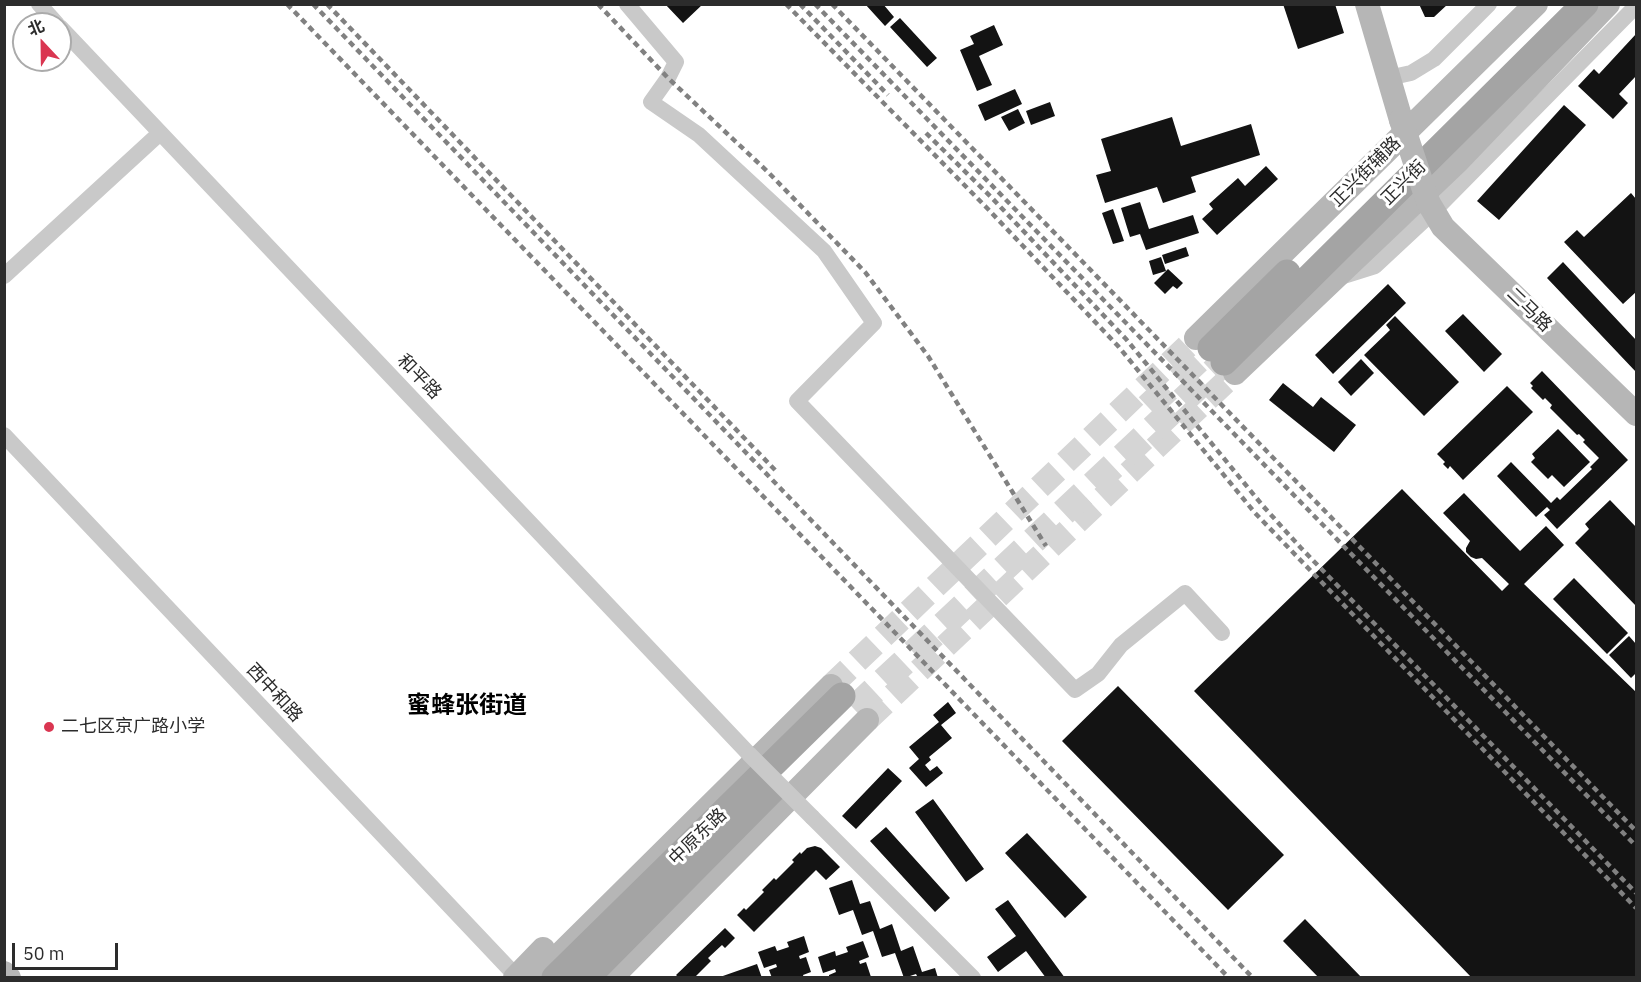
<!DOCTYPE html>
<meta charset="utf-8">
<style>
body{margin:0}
#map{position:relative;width:1641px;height:982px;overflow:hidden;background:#fff;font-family:"IBM Plex Sans","Noto Sans SC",sans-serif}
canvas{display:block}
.frame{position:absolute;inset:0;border:6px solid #2c2c2c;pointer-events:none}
.north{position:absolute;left:12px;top:12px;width:60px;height:60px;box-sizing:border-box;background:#fff;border:2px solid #ababab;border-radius:50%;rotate:338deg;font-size:16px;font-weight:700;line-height:24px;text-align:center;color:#2c2c2c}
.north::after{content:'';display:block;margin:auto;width:21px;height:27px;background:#da3651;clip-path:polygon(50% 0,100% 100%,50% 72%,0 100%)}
.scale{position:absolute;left:12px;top:943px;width:106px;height:27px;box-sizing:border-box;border:3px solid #2c2c2c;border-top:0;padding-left:8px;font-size:18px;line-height:21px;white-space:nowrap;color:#2c2c2c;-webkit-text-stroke:4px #fff;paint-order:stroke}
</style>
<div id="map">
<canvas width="1641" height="982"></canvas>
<div class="frame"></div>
<div class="north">北</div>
<div class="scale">50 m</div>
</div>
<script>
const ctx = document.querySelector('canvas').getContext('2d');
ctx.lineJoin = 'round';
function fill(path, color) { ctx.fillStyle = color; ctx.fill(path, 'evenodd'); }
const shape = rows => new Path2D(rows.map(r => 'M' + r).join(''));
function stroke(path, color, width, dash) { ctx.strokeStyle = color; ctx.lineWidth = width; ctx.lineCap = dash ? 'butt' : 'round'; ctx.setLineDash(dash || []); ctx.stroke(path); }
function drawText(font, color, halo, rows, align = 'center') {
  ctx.font = font + ' "IBM Plex Sans","Noto Sans SC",sans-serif'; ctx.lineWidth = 6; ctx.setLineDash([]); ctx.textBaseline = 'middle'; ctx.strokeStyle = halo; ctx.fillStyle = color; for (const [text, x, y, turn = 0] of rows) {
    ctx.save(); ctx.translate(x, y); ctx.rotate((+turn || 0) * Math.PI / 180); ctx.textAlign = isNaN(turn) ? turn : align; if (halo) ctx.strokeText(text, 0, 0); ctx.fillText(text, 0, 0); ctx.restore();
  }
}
fill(shape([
 [665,4,703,4,683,23],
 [865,4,883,4,894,17,885,26],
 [1283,4,1335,4,1344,33,1298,49],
 [1419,4,1448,4,1434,17,1425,17],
 [900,18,937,58,927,67,890,27],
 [994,25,1003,45,979,56,992,85,977,91,960,50,974,44,970,36],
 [1636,34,1636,76,1619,94,1628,103,1613,119,1578,86,1594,69,1599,74],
 [1015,89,1022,104,985,121,978,105],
 [1050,102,1055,116,1031,125,1026,111],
 [1564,105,1586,125,1499,220,1477,201],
 [1018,109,1025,123,1009,131,1001,117],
 [1172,117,1181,146,1251,124,1260,155,1191,177,1196,192,1163,203,1157,187,1105,203,1096,175,1111,171,1101,139],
 [1266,166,1278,179,1217,235,1202,219,1213,209,1209,204,1238,178,1245,186],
 [1631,193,1636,199,1636,292,1623,304,1564,242,1577,230,1584,237],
 [1140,202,1149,229,1193,215,1199,233,1146,250,1140,234,1130,237,1121,208],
 [1113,209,1124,241,1113,244,1102,213],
 [1186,247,1189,256,1165,264,1162,255],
 [1161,257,1166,271,1168,269,1183,283,1177,289,1173,286,1165,294,1154,283,1166,271,1153,275,1149,261],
 [1563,262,1636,340,1636,372,1547,278],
 [1388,284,1406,303,1333,374,1315,355],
 [1463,314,1502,354,1484,372,1445,331],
 [1395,316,1459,382,1424,416,1364,355,1390,330,1386,325],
 [1361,359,1374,373,1351,396,1338,382],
 [1542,371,1628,460,1557,529,1544,515,1550,510,1547,507,1536,517,1497,476,1511,462,1551,503,1557,497,1560,500,1592,469,1590,467,1599,458,1583,442,1585,440,1579,434,1577,435,1550,408,1552,405,1545,398,1543,400,1531,388,1533,386,1530,383],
 [1283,383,1313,407,1321,397,1356,425,1334,452,1269,400],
 [1507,386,1533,412,1463,480,1450,466,1448,469,1443,464,1445,462,1437,454],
 [1558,429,1590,462,1564,487,1552,475,1548,479,1531,462,1535,458,1532,454],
 [1402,489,1502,591,1509,584,1482,558,1476,559,1471,557,1466,552,1466,548,1470,541,1443,513,1464,493,1520,551,1546,526,1564,545,1524,584,1636,692,1636,978,1472,978,1194,691],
 [1610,500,1636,527,1636,606,1575,543,1589,529,1585,524],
 [1574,578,1628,633,1607,654,1553,599],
 [1629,636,1636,644,1636,673,1631,678,1609,655],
 [1118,686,1284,855,1228,910,1062,741],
 [948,702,956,713,941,725,952,738,929,757,931,760,925,765,930,771,937,766,943,773,926,787,909,768,919,759,909,747,939,722,933,715],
 [888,768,902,781,856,829,842,816],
 [933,799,984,869,966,882,915,812],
 [886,827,950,898,935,912,870,841],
 [1027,833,1087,897,1065,918,1005,853],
 [815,846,821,848,840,867,826,880,816,870,754,932,737,915,744,908,746,910,764,892,762,890,774,878,776,880,794,862,792,860,800,852,801,854,807,848],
 [852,880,860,904,870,901,880,929,892,924,901,951,913,946,922,972,935,968,938,978,918,978,916,974,904,978,895,953,882,957,873,931,862,935,853,910,839,915,829,888],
 [1008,900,1065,978,1046,978,1026,951,998,972,987,957,1016,936,995,909],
 [1305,919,1362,978,1319,978,1283,941],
 [725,928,735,938,725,948,722,945,708,958,711,961,694,978,679,978,676,975],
 [804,936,809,952,799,956,800,959,806,957,811,972,803,975,804,978,772,978,769,970,777,967,776,964,764,968,758,952,775,946,777,951,789,947,787,942],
 [863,941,869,957,859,961,860,964,866,962,871,977,829,978,829,975,836,972,835,969,823,973,818,957,835,951,836,956,848,952,846,947],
 [757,964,762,978,720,978,720,977]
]), '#131313');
stroke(shape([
 [831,686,1196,338],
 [867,720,1235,373]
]), '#d5d5d5', 24, [24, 12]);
stroke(shape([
 [1148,407,1211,348],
 [854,709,1224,362]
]), '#d5d5d5', 27, [27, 14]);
stroke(shape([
 [39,4,57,24],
 [627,4,676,62,668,78,651,102,699,135,824,251,874,323,797,401,1075,690,1098,674,1121,645,1185,593,1222,633],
 [60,27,749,754],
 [1388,78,1411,73,1434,59,1489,4],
 [4,276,160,133],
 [1340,277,1375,266,1433,212,1636,6],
 [4,435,516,976],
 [812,817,973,978]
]), '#c9c9c9', 16);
stroke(shape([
 [1367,4,1401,120],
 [1428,202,1443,227,1636,414],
 [1196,338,1536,4],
 [1235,373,1458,161,1608,4],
 [4,973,9,978],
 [515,978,543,949],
 [536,978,831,686],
 [611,978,867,720]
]), '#b6b6b6', 24);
stroke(shape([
 [1211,348,1287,273],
 [1224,362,1585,4],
 [555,978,842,696],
 [586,978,773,789]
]), '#a4a4a4', 27);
stroke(shape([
 [287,4,1229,978],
 [313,4,1253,978],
 [327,4,776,471],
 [598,4,668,78,768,172,865,272,928,356,1046,546],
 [786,4,986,207,1118,346,1255,513,1636,908],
 [800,4,888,95],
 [815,4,1636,846],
 [832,4,1636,831],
 [926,133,992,198,1126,339,1263,506,1301,548,1636,893]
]), '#818181', 4.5, [6, 4.5]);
stroke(shape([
 [749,754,812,817]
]), '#c9c9c9', 16);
stroke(shape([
 [1401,120,1428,202]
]), '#b6b6b6', 24);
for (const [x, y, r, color] of [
 [49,727,6,"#da3651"]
]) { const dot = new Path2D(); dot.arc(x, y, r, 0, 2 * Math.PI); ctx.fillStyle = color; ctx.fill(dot); stroke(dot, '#fff', 2); }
drawText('18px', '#2c2c2c', '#fff', [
 ["正兴街辅路",1366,172,-45],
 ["正兴街",1404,183,-45],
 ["二马路",1529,310,44],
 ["和平路",419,377,46],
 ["西中和路",274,693,47],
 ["中原东路",698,837,-44]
]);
drawText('18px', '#2c2c2c', '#fff', [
 ["二七区京广路小学",61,727]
], 'left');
drawText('bold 24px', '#000', '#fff', [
 ["蜜蜂张街道",467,706]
]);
</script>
